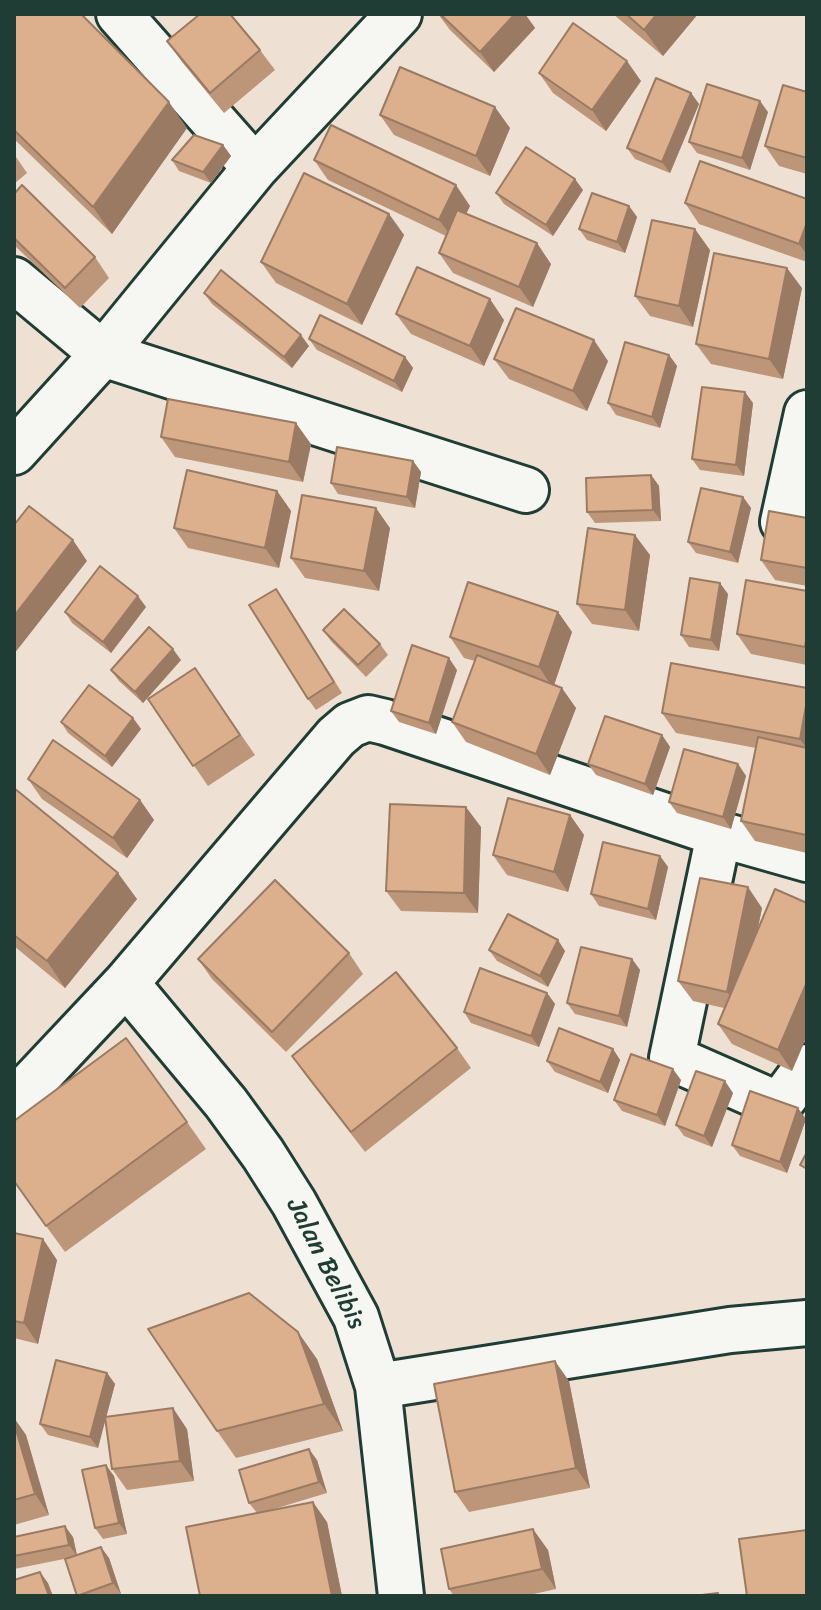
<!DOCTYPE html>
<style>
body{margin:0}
#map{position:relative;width:821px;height:1610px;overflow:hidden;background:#eee1d4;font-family:Sriracha,sans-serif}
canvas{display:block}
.frame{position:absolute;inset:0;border:16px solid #1f3d34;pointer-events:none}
</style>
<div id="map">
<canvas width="821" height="1610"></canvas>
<div class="frame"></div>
</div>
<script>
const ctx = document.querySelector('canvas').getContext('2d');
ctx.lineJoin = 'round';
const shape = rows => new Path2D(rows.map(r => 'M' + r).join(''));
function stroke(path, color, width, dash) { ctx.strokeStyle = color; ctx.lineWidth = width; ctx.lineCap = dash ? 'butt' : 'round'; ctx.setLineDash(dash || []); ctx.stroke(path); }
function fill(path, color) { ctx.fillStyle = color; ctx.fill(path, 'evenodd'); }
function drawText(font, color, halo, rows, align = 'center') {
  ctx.font = font + ' Sriracha,sans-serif'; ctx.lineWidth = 8; ctx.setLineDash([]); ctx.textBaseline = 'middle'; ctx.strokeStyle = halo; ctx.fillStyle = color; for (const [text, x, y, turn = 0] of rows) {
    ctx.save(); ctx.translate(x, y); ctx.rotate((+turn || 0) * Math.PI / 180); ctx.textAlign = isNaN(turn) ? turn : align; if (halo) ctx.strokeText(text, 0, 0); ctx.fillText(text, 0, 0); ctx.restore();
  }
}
const minor = shape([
 [119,14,255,168],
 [14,280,103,354,526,490],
 [14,452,103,354,255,168,399,14],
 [783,522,807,413],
 [719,834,672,1058,779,1105,807,1067],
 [126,983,226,1103,263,1154,294,1203,356,1317,378,1386,401,1596],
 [14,1102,126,983,336,737,350,725,368,718,385,722,719,834,807,859],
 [378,1386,730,1330,807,1323]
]);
stroke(minor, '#1f3d34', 50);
stroke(minor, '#f6f6f2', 44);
fill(shape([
 [14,14,187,128,112,234,14,139],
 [438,14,525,14,535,28,494,72,450,30],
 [613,14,698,14,663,56],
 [167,41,260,50,275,70,224,113,182,62],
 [539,73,641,81,606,131,553,93],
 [807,92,807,174,779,166,765,146],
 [691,93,699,104,670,173,635,159,627,148],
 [768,112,750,170,697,153,689,142],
 [380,115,510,128,490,176,394,135],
 [223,145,231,156,211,183,179,171,172,160],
 [14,154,27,173,14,184],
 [314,160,470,206,466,213,551,264,533,307,453,273,439,253,446,236,328,180],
 [583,190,553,236,504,204,496,193],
 [14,194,95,257,109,278,80,308,14,245],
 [807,199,807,262,699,224,685,203],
 [629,206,637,217,625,253,587,240,579,229],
 [389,214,404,235,362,325,276,283,261,262],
 [710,250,693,327,650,316,635,296],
 [802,288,783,379,711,364,696,344],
 [204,293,309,346,292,368,212,304],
 [396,314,504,320,484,366,411,334],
 [309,339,405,357,413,368,402,392,317,350],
 [669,355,677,366,660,428,616,415,608,403],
 [494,359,608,361,587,411,509,379],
 [753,403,744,476,700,470,692,459],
 [161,437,311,444,303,482,175,457],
 [413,461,421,472,415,508,338,494,331,483],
 [651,475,659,486,661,521,595,523,587,512],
 [277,491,291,511,279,568,188,548,174,528],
 [743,497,751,508,738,563,696,553,688,542],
 [807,518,807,586,775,580,761,560],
 [390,528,379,591,305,578,291,558],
 [650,555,639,631,592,624,577,604],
 [807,591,807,665,751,654,737,634],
 [728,594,719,651,689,647,681,635],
 [284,600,342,693,316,710,308,699],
 [146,607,111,653,72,623,65,612],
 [558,612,572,632,554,685,576,708,550,775,466,742,452,722,475,661,464,658,450,637],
 [323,630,380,644,388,655,366,677,331,641],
 [181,660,143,703,119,681,111,670],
 [195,668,255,755,208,786,148,699],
 [457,670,436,734,399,722,391,711],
 [807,688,807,853,755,841,741,821,756,748,676,733,662,713],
 [133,718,141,729,112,767,68,733,61,722],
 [662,735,670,747,653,795,596,775,588,764],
 [738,764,746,776,731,829,677,813,669,802],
 [28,779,140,800,154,820,127,858,42,799],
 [14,788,137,899,65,988,14,946],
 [570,815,584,835,568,892,507,875,493,855],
 [481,827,478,913,401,911,386,891],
 [660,856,668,867,656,920,599,906,591,894],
 [762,908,757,931,792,1071,732,1044,718,1024,724,1008,693,1001,678,981],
 [489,950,565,951,548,987,497,961],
 [349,953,363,974,286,1052,212,979,198,959],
 [632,959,640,970,627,1027,575,1014,567,1003],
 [547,993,555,1004,539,1047,471,1023,464,1012],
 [457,1048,471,1068,365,1152,306,1076,292,1056],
 [613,1049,620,1060,608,1093,555,1072,547,1061],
 [681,1080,665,1126,622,1111,614,1100],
 [733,1093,712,1147,684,1136,676,1125],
 [806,1119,787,1173,740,1156,732,1145],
 [14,1121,187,1122,206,1149,65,1252,14,1182],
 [14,1233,57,1260,38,1344,14,1338],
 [317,1359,343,1431,236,1458,217,1431],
 [107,1373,115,1384,106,1417,187,1429,194,1481,127,1490,112,1469,105,1419,98,1448,48,1435,40,1424],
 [569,1381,590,1488,469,1512,455,1492],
 [14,1418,26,1435,49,1515,14,1525],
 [317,1460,327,1493,264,1512,327,1522,342,1596,200,1596,257,1513,249,1503],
 [114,1476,127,1534,103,1539,95,1528],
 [14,1537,73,1537,77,1555,109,1558,121,1594,116,1596,77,1596,69,1558,14,1569],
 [548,1550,556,1589,525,1596,454,1596,449,1589]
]), '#bd9679');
fill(shape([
 [515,14,525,14,535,28,494,72,480,52],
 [657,14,698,14,663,56,644,30],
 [627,61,641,81,606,131,592,110],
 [691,93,699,104,670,173,662,162],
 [760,101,768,112,750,170,742,158],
 [169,102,187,128,112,234,93,207],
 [495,107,510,128,490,176,476,156],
 [223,145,231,156,211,183,203,172],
 [575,179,583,190,553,236,546,225],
 [456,185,470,206,454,240,439,220],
 [629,206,637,217,625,253,617,242],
 [389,214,404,235,362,325,347,304],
 [807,222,807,255,799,244],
 [695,229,710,250,693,327,679,306],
 [537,243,551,264,533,307,519,287],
 [787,268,802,288,783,379,769,359],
 [490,299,504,320,484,366,470,346],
 [301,335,309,346,292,368,284,357],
 [594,340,608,361,587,411,573,391],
 [669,355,677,366,660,428,652,417],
 [405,357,413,368,402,392,394,381],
 [745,392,753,403,744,476,736,465],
 [296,423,311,444,303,482,289,462],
 [413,461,421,472,415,508,407,497],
 [651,475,659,486,661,521,653,510],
 [277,491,291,511,279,568,265,548],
 [743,497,751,508,738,563,730,552],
 [376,508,390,528,379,591,364,571],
 [635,535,650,555,639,631,625,610],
 [73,540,87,561,14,654,14,616],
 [720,583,728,594,719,651,711,640],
 [138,596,146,607,111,653,103,642],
 [558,612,572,632,553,688,539,667],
 [173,649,181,660,143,703,135,692],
 [449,658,457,670,436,734,429,723],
 [562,688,576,708,550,775,536,754],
 [807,700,807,749,800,739],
 [133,718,141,729,112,767,105,756],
 [662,735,670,747,653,795,645,784],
 [738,764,746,776,731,829,723,817],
 [140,800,154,820,127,858,113,838],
 [466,807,481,827,478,913,464,893],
 [570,815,584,835,568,892,554,872],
 [660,856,668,867,656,920,648,909],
 [118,873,137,899,65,988,47,961],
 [748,887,762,908,741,1012,727,992],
 [558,940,565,951,548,987,540,976],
 [632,959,640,970,627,1027,619,1016],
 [807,982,807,1036,792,1071,778,1050],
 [547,993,555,1004,539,1047,531,1036],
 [613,1049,620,1060,608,1093,600,1082],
 [673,1069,681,1080,665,1126,657,1115],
 [725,1081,733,1093,712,1147,704,1136],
 [798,1108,806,1119,787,1173,780,1162],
 [43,1239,57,1260,38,1344,24,1323],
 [298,1332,317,1359,343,1431,324,1404],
 [555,1361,569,1381,590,1488,576,1468],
 [107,1373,115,1384,98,1448,90,1437],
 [173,1408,187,1429,194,1481,180,1461],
 [14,1418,26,1435,49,1515,35,1494,14,1423],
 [309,1449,317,1460,327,1493,319,1482],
 [106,1465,114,1476,127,1534,119,1523],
 [313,1502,327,1522,342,1596,332,1596],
 [65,1526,73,1537,77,1556,69,1545],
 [533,1529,548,1550,556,1589,542,1569],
 [101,1547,109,1558,121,1594,113,1583],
 [40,1572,48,1583,53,1596,49,1596]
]), '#9a7a63');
const building = shape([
 [14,14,81,14,169,102,93,207,14,130,14,14],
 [200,14,230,14,260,50,210,93,167,41,200,14],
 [440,14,515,14,480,52,440,14],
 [626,14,657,14,644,30,626,14],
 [573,23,627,61,592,110,539,73,573,23],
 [400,67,495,107,476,156,380,115,400,67],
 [656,78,691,93,662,162,627,148,656,78],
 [707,84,760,101,742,158,689,142,707,84],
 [783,85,807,92,807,158,765,146,783,85],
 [331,125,456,185,439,220,314,160,331,125],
 [194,135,223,145,203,172,172,160,194,135],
 [526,147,575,179,546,225,496,193,526,147],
 [700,161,807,199,807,222,799,244,685,203,700,161],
 [304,173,389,214,347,304,261,262,304,173],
 [22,185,95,257,65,288,14,238,14,194,22,185],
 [592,193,629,206,617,242,579,229,592,193],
 [457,210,537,243,519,287,439,253,457,210],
 [652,220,695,229,679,306,635,296,652,220],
 [714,253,787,268,769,359,696,344,714,253],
 [417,267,490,299,470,346,396,314,417,267],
 [221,270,301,335,284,357,204,293,221,270],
 [516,308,594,340,573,391,494,359,516,308],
 [320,315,405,357,394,381,309,339,320,315],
 [625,342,669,355,652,417,608,403,625,342],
 [702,387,745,392,736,465,692,459,702,387],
 [168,399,296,423,289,462,161,437,168,399],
 [337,447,413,461,407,497,331,483,337,447],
 [187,470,277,491,265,548,174,528,187,470],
 [651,475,653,510,587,512,586,478,651,475],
 [701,488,743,497,730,552,688,542,701,488],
 [302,495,376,508,364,571,291,558,302,495],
 [29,506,73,540,14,616,14,525,29,506],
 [769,511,807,518,807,568,761,560,769,511],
 [588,528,635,535,625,610,577,604,588,528],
 [100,566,138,596,103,642,65,612,100,566],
 [690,578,720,583,711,640,681,635,690,578],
 [746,580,807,591,807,635,805,647,737,634,746,580],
 [468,582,558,612,539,667,450,637,468,582],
 [276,589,334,682,308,699,249,605,276,589],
 [344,609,380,644,358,665,323,630,344,609],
 [149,627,173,649,135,692,111,670,149,627],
 [412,645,449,658,429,723,391,711,412,645],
 [477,655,562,688,536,754,452,722,477,655],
 [671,663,807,688,807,700,800,739,662,713,671,663],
 [195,668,240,735,193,766,148,699,195,668],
 [89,685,133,718,105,756,61,722,89,685],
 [605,716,662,735,645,784,588,764,605,716],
 [758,737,807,748,806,835,741,821,758,737],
 [53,740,140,800,113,838,28,779,53,740],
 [684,749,738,764,723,817,669,802,684,749],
 [14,788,118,873,47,961,14,935,14,788],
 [508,798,570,815,554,872,493,855,508,798],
 [390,804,466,807,464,893,386,891,390,804],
 [603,842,660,856,648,909,591,894,603,842],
 [700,878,748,887,727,992,678,981,700,878],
 [275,880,349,953,272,1032,198,959,275,880],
 [775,889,807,903,807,982,778,1050,718,1024,775,889],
 [508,914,558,940,540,976,489,950,508,914],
 [581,947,632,959,619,1016,567,1003,581,947],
 [480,968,547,993,531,1036,464,1012,480,968],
 [396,972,457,1048,351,1132,292,1056,396,972],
 [559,1028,613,1049,600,1082,547,1061,559,1028],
 [126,1038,187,1122,46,1226,14,1181,14,1121,126,1038],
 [631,1054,673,1069,657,1115,614,1100,631,1054],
 [696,1071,725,1081,704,1136,676,1125,696,1071],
 [750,1091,798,1108,780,1162,732,1145,750,1091],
 [807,1152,807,1169,800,1165,807,1152],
 [14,1233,43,1239,24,1323,14,1321,14,1233],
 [249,1293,298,1332,324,1404,217,1431,148,1329,249,1293],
 [56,1360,107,1373,90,1437,40,1424,56,1360],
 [555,1361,576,1468,455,1492,434,1384,555,1361],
 [173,1408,180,1461,112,1469,105,1417,173,1408],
 [14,1423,35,1494,14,1500,14,1423],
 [309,1449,319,1482,249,1503,239,1470,309,1449],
 [106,1465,119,1523,95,1528,82,1470,106,1465],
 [313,1502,332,1596,200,1596,186,1527,313,1502],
 [65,1526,69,1545,14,1556,14,1537,65,1526],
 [533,1529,542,1569,449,1589,441,1549,533,1529],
 [807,1530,807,1596,747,1596,739,1539,807,1530],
 [101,1547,113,1583,77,1596,65,1559,101,1547],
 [40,1572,49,1596,15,1596,14,1580,40,1572],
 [718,1593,718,1596,693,1596,718,1593]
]);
fill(building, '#dcaf8d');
stroke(building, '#9a7a63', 2);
drawText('26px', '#1f3d34', '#f6f6f2', [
 ["Jalan Belibis",325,1264,63]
]);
</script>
